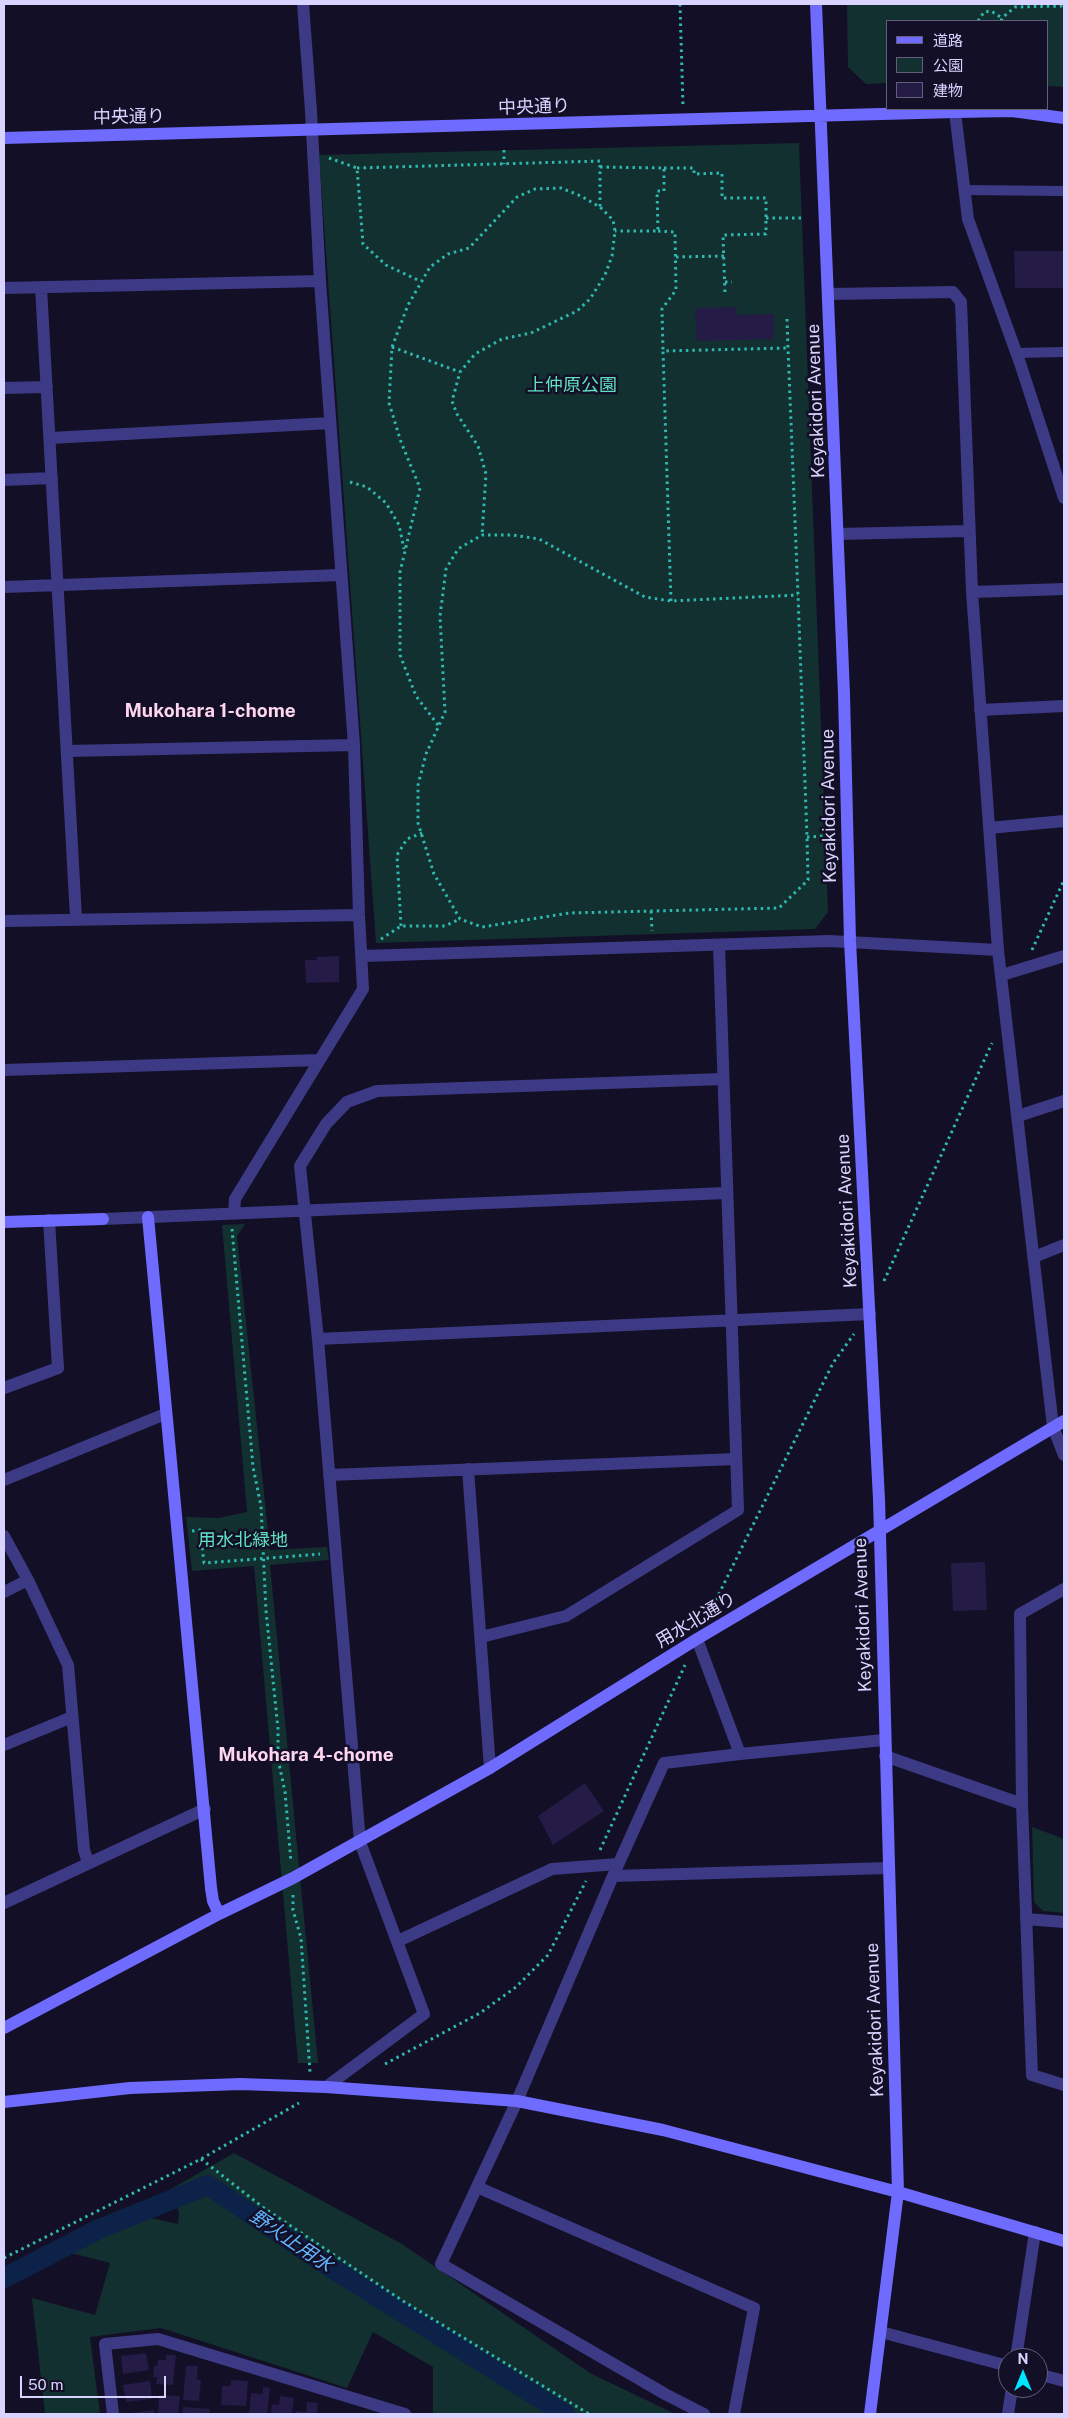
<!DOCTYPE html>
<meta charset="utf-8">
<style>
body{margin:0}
#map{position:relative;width:1068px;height:2418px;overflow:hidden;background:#130f26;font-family:"Public Sans","Noto Sans JP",sans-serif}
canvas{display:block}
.frame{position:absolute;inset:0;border:5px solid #d9d4ff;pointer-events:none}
.legend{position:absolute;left:886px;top:20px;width:162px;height:90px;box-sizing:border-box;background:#130f26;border:1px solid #625e7d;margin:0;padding:6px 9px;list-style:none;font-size:15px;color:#d9d4ff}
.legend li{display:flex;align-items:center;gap:10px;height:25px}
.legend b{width:25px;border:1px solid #625e7d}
.north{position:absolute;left:998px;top:2348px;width:50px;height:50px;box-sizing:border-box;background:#130f26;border:1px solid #625e7d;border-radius:50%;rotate:0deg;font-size:14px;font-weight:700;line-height:20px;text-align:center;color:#d9d4ff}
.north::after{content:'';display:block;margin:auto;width:18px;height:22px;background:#00e5ff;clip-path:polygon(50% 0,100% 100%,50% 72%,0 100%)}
.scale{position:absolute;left:20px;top:2376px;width:146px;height:22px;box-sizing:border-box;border:2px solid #d9d4ff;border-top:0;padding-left:6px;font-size:15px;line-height:18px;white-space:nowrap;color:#d9d4ff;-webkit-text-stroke:4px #130f26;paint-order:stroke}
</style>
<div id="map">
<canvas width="1068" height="2418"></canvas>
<div class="frame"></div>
<ul class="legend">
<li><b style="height:6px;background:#6f6bff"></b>道路</li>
<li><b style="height:14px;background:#12302f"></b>公園</li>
<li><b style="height:14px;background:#241b47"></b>建物</li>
</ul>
<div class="north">N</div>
<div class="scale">50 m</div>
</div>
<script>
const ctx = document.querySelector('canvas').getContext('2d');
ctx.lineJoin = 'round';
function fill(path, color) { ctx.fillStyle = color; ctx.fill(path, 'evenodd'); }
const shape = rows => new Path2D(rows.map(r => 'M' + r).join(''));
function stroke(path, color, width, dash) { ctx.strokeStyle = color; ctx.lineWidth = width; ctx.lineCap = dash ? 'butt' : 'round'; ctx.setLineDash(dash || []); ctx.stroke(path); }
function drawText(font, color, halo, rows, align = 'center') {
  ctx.font = font + ' "Public Sans","Noto Sans JP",sans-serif'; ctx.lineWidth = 5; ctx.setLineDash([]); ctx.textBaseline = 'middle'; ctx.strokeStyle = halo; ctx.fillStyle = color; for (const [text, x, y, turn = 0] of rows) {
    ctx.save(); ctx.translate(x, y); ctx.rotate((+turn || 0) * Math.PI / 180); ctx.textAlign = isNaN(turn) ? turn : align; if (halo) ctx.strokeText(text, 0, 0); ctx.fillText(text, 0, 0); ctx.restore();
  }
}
fill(shape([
 [847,4,1063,4,1064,87,1047,86,1047,21,887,21,887,83,866,84,848,67],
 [799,143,828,912,815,929,376,943,319,155],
 [245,1224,237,1236,270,1550,327,1547,329,1560,270,1565,318,2063,298,2063,254,1566,192,1571,186,1517,219,1518,247,1512,222,1225],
 [1032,1827,1064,1839,1064,1913,1043,1911,1034,1902],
 [234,2153,402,2244,590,2373,675,2414,433,2414,433,2367,373,2332,347,2388,161,2328,90,2337,100,2414,45,2414,32,2298,95,2315,110,2263,67,2252,138,2215,178,2224,179,2213,171,2189]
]), '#12302f');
stroke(shape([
 [4,2278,99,2229,208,2185,325,2264,565,2414]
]), '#0c2248', 20);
fill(shape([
 [1014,251,1064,251,1064,288,1015,288],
 [737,307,737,315,773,314,774,339,697,341,695,308],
 [339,956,339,982,306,983,305,960,317,960,316,957],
 [985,1562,987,1610,953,1611,951,1563],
 [585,1783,604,1811,553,1845,538,1816],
 [146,2353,149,2370,123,2374,121,2356],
 [166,2355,176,2355,173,2385,156,2384,157,2377,153,2377,154,2366,157,2366,158,2360,166,2360],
 [186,2366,198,2366,197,2379,201,2380,199,2401,183,2400],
 [231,2380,248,2381,246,2406,221,2405,222,2386,231,2386],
 [150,2381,152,2399,126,2402,123,2385],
 [263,2387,270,2388,267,2414,249,2414,251,2393,263,2394],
 [159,2395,180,2396,178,2414,158,2414],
 [280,2396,294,2398,292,2414,271,2414,272,2404,279,2405],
 [307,2402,318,2403,317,2414,295,2414,296,2411,306,2412],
 [183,2407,210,2409,209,2414,183,2414],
 [154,2410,154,2414,130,2414,130,2413]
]), '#241b47');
stroke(shape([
 [680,4,683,106],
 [978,21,984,12,991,11,1002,18],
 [1001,21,1002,18,1015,7,1064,6],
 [504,150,504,164],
 [329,158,357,168,363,244,386,265,420,281],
 [600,167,664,168,664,191,657,191,658,231,615,231],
 [357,168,600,161,600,207],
 [664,168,694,168,694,174,722,173,722,198,766,198,766,234,723,235,725,294],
 [766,218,802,218],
 [658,231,675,232,676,290,662,309,663,351],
 [676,257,724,256],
 [725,282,732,282],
 [787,319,788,348,798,595,807,837,808,880,779,908,569,913,482,927,460,919,434,874,418,823,418,785,426,754,445,712,440,616,446,569,458,549,482,535,513,535,539,539,645,597,671,601,798,595],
 [392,347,460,372],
 [350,482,367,487,386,503,399,525,404,549],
 [671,601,663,351,788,348],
 [438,725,416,696,400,655,400,572,420,488,401,442,389,403,392,347,408,305,430,267,448,254,469,248,517,197,535,189,561,188,581,196,600,207,613,220,615,231,612,256,605,275,590,299,577,311,531,333,502,339,475,354,460,372,452,401,457,414,478,446,486,474,482,535],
 [807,837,827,836],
 [651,911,652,931],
 [401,926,397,855,407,839,422,833],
 [381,939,401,926,445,926,460,919],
 [1032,950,1064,880],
 [232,1229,253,1467,261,1506,266,1611,278,1729,278,1759,285,1792,291,1862],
 [884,1281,992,1043],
 [192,1531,200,1530,204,1563,320,1554],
 [710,1612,833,1363,854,1334],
 [600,1850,685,1665],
 [293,1895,293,1910,301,1938,310,2072],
 [385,2064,480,2013,516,1987,548,1955,586,1881],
 [201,2159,264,2208,403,2301,589,2414],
 [4,2258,201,2159,299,2103]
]), '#2fb8b0', 3, [2.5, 4]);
stroke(shape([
 [964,190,1064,191],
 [1016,353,1064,352]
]), '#3d3a85', 10);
stroke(shape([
 [955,112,968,219,1020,363,1064,498],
 [41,287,76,918],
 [4,288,320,281],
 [829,294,953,292,961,302,972,592,998,950,1053,1427,1064,1455],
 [4,388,47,387],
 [50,438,330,423],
 [4,480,52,478],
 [838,534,969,531],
 [4,587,341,575],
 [972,592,1064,589],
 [980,710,1064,706],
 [67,751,354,745],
 [989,828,1064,821],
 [4,921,359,915],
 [363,956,829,941,998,950],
 [1002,975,1064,956],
 [4,1070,319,1060],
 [1018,1116,1064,1101],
 [234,1213,235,1199,363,989,359,915,354,745,320,281,311,111,303,4],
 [103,1219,726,1193],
 [1034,1257,1064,1245],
 [318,1339,870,1314],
 [4,1388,58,1368,49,1220],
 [468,1469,490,1768],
 [329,1475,736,1459],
 [4,1480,165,1414],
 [4,1536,28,1580,68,1665,84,1850,88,1862],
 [1064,1589,1020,1614,1022,1804,1032,2075,1064,2085],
 [4,1592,28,1580],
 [481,1637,566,1616,738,1510,719,945],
 [697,1639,740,1754,884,1740],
 [4,1745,72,1717],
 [885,1756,1022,1804],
 [613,1876,888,1868],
 [4,1903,205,1809],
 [1026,1919,1064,1922],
 [398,1941,552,1869,618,1864],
 [326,2087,424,2014,360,1842,318,1339,300,1166,326,1124,347,1102,377,1091,723,1079],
 [477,2187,754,2308,734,2414],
 [881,2332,1008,2366],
 [1016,2358,1035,2232],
 [1038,2374,1064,2381],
 [113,2414,105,2344,158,2339,405,2414],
 [704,2414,665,2394,441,2264,517,2101,613,1876,664,1763,740,1754],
 [1008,2414,1012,2388]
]), '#3d3a85', 12);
stroke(shape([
 [816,4,844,694,850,941,879,1499,898,2192,870,2414],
 [4,138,955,112,1012,111,1064,118],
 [148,1217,211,1888,213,1901,219,1914],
 [4,1222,103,1219],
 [4,2028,219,1914,293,1878,490,1768,697,1639,1064,1421],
 [4,2102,130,2088,240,2084,326,2087,517,2101,663,2130,898,2192,1064,2241]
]), '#6f6bff', 12);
drawText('18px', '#d9d4ff', '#130f26', [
 ["中央通り",534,107,-2],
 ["中央通り",129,117,-1],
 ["Keyakidori Avenue",816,401,-92],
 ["Keyakidori Avenue",829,806,-91],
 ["Keyakidori Avenue",847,1211,-93],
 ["Keyakidori Avenue",863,1615,-92],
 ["用水北通り",696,1620,-31],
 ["Keyakidori Avenue",875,2020,-92]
]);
drawText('18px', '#5fe0c0', '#130f26', [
 ["上仲原公園",572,385],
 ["用水北緑地",243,1540]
]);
drawText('bold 19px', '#ffd6f0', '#130f26', [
 ["Mukohara 1-chome",210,711],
 ["Mukohara 4-chome",306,1755]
]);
drawText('italic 19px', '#62b6ff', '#130f26', [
 ["野火止用水",291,2241,34]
]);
</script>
